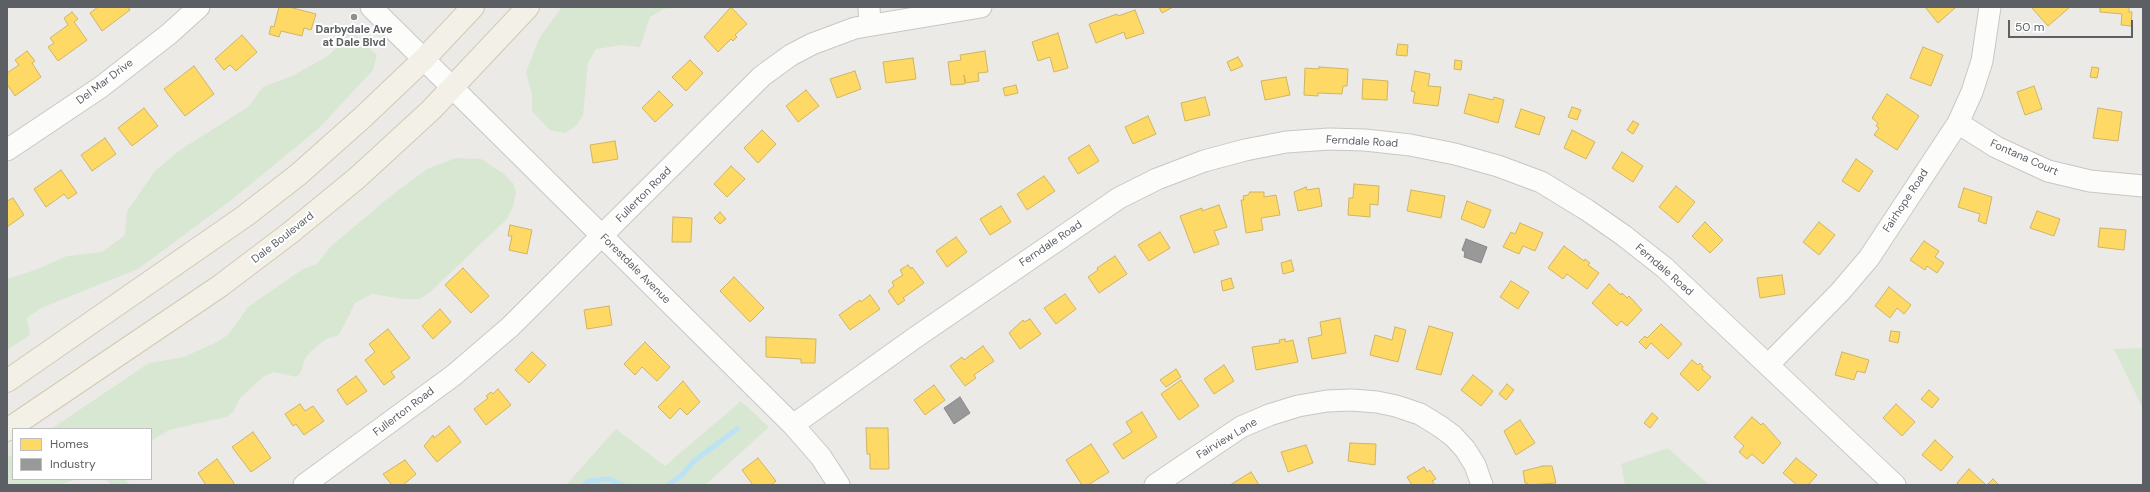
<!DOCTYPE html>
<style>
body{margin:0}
#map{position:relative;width:2150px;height:492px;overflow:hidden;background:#eceae6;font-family:"DM Sans",sans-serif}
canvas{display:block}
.frame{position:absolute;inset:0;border:8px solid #5c6064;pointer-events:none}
.legend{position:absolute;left:12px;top:428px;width:140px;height:52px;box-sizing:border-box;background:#fff;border:1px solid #bebfc1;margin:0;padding:5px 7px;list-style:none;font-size:12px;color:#5c6064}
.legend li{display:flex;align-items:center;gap:8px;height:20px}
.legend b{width:20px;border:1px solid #bebfc1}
.scale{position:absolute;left:2008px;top:20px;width:125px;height:18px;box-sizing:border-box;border:2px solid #5c6064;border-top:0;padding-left:5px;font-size:12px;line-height:14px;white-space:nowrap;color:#5c6064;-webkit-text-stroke:3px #fff;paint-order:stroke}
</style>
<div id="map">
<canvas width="2150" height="492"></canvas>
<div class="frame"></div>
<ul class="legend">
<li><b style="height:11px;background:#ffd966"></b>Homes</li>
<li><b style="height:11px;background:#999"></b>Industry</li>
</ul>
<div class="scale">50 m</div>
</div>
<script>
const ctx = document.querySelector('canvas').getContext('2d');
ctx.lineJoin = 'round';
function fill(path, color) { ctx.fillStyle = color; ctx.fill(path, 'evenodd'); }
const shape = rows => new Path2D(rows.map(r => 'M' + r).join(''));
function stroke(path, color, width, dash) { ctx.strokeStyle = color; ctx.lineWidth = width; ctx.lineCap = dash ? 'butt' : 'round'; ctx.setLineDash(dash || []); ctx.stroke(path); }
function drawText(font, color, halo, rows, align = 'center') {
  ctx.font = font + ' "DM Sans",sans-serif'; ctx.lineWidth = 4; ctx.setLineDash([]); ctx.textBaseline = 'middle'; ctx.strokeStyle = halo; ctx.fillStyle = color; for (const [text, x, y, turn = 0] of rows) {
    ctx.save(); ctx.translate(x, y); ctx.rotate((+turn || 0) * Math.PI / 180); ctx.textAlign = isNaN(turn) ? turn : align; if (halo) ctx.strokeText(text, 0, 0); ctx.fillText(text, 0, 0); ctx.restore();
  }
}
fill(shape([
 [562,7,684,7,664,9,650,17,640,47,622,45,596,49,588,63,583,115,576,126,565,133,550,130,532,111,532,95,526,72,540,37],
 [347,27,377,55,373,70,319,128,234,198,138,269,41,308,27,318,30,335,7,350,7,279,38,269,67,256,102,252,125,235,127,211,155,171,180,150,248,107,263,87,294,75,328,56,342,42],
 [456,158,481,159,504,174,513,183,516,192,513,206,507,219,428,294,419,299,403,299,372,294,355,303,339,335,326,339,311,351,304,360,302,370,297,377,274,372,264,376,240,398,233,412,226,417,169,430,151,441,151,429,51,429,149,363,184,357,217,342,228,335,248,307,303,269,317,264,331,246,392,195,427,169],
 [2143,348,2143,409,2114,349],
 [741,401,769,427,705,485,566,485,616,429,665,466],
 [1668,448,1709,485,1625,485,1621,464],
 [13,454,13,479,76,479,62,484,7,485,7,458],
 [106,479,126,479,129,485,111,485]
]), '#d7e7d2');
const homes = shape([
 [98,7,128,7,130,10,102,31,90,13,98,7],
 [279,7,289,7,316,14,311,30,304,28,302,36,281,31,279,37,269,34,271,26,274,27,279,7],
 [731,7,747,24,735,35,737,37,733,41,731,39,718,52,704,37,731,7],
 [1159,7,1173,7,1162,13,1159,7],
 [1925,7,1956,7,1938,23,1925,7],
 [2031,7,2070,7,2048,26,2031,7],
 [2100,7,2129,7,2129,12,2132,12,2131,26,2121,25,2122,14,2100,12,2100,7],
 [1135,10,1144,33,1126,39,1124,32,1096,43,1089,24,1117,14,1118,16,1135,10],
 [72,12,78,19,74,22,87,40,58,61,48,47,54,43,50,38,68,25,64,18,72,12],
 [1058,33,1068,68,1054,72,1050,57,1038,61,1032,42,1058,33],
 [242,35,257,52,236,71,230,65,224,70,215,59,242,35],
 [1398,44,1408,45,1407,56,1396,55,1398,44],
 [1923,47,1943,55,1931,86,1910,78,1923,47],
 [27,51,35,61,32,63,41,77,15,96,7,84,7,73,19,65,15,60,27,51],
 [985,51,988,72,978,73,979,81,966,83,964,75,965,84,951,85,948,62,961,60,960,55,985,51],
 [1238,57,1243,66,1231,71,1227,62,1238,57],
 [913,58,916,79,886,83,883,62,913,58],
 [690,60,703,73,686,91,672,77,690,60],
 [1455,60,1462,61,1461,70,1454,69,1455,60],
 [194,66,214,94,185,116,164,89,194,66],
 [1319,67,1348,69,1347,86,1343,86,1342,94,1318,93,1318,96,1304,95,1305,68,1319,69,1319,67],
 [2092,67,2099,68,2097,78,2090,77,2092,67],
 [855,71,861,89,837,98,830,79,855,71],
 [1415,71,1430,74,1428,86,1441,87,1438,106,1413,103,1415,92,1411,91,1415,71],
 [1286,77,1290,95,1265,100,1261,81,1286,77],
 [1363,79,1388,81,1387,100,1362,99,1363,79],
 [1016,85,1018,93,1005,96,1003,88,1016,85],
 [2034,86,2042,109,2025,115,2017,92,2034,86],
 [806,90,819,106,798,122,786,106,806,90],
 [659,91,673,105,655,122,642,108,659,91],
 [1469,94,1493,100,1494,97,1504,100,1498,123,1464,113,1469,94],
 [1887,94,1919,116,1897,150,1874,135,1879,128,1876,126,1878,123,1872,118,1887,94],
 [1205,97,1210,115,1185,121,1181,103,1205,97],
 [1572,107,1581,110,1577,120,1568,117,1572,107],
 [144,108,158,126,132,146,118,128,144,108],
 [2098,108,2122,112,2118,141,2093,138,2098,108],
 [1521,109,1545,117,1539,135,1515,127,1521,109],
 [1148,116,1156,134,1133,144,1125,127,1148,116],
 [1633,121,1639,124,1633,134,1627,130,1633,121],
 [762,130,776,144,758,163,744,148,762,130],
 [1572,130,1595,142,1586,159,1564,148,1572,130],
 [105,138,116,154,92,171,81,155,105,138],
 [615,141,618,159,593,163,590,145,615,141],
 [1089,145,1099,161,1078,174,1068,158,1089,145],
 [1622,152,1643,166,1633,182,1612,168,1622,152],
 [1856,159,1873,171,1859,192,1842,181,1856,159],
 [731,166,745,179,727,197,714,184,731,166],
 [61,170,77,193,68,199,64,194,46,207,34,189,61,170],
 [1044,176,1055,191,1027,210,1017,194,1044,176],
 [1354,184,1379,186,1378,205,1370,204,1370,217,1348,215,1349,198,1353,198,1354,184],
 [1676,186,1695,202,1678,223,1659,207,1676,186],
 [1306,187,1307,190,1319,188,1322,206,1298,211,1294,192,1306,187],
 [1964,188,1992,197,1986,224,1978,221,1980,214,1958,207,1964,188],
 [1411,190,1445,196,1441,218,1407,211,1411,190],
 [1250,192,1264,192,1264,197,1276,195,1280,215,1261,218,1263,230,1246,233,1241,200,1244,200,1243,196,1248,195,1250,192],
 [13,198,24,215,7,227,7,201,13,198],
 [1467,201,1491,210,1484,228,1461,219,1467,201],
 [1219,205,1227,227,1214,231,1219,244,1194,253,1180,216,1202,208,1202,211,1219,205],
 [1001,206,1011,222,990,235,980,219,1001,206],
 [2037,211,2060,219,2054,236,2030,228,2037,211],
 [720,212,726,219,720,224,714,218,720,212],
 [673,217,692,218,691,242,672,242,673,217],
 [1705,222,1723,240,1710,253,1692,236,1705,222],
 [1819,222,1835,235,1819,255,1803,242,1819,222],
 [1520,223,1543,233,1535,251,1523,246,1519,254,1503,247,1511,232,1515,234,1520,223],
 [510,225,532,230,527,254,509,250,512,236,508,236,510,225],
 [2100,228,2126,230,2124,250,2098,247,2100,228],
 [1160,232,1170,248,1149,261,1138,245,1160,232],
 [956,237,967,252,947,267,936,251,956,237],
 [1924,241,1939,251,1935,257,1944,263,1937,273,1927,266,1925,270,1910,260,1924,241],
 [1564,246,1584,261,1585,259,1590,263,1588,265,1599,273,1587,289,1567,274,1563,279,1548,268,1564,246],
 [1115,256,1127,274,1099,293,1088,277,1098,270,1097,268,1115,256],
 [1291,260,1294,271,1283,274,1281,263,1291,260],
 [908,265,911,269,912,267,924,283,903,298,905,300,898,305,888,291,894,286,892,282,903,275,900,270,908,265],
 [463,268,489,296,471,313,445,285,463,268],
 [1782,275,1785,294,1760,298,1757,278,1782,275],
 [734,277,764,308,750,322,720,291,734,277],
 [1231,278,1234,288,1223,291,1221,281,1231,278],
 [1511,281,1529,292,1518,309,1500,297,1511,281],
 [1609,284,1621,295,1622,293,1627,298,1629,296,1642,310,1627,326,1621,321,1617,326,1592,303,1609,284],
 [1889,287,1911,305,1904,314,1897,308,1890,318,1875,306,1889,287],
 [1065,294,1076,309,1056,324,1044,308,1065,294],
 [870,295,880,309,850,330,839,315,860,300,861,302,870,295],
 [609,306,612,325,587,329,584,310,609,306],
 [440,309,451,322,433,339,422,326,440,309],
 [1340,318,1346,353,1312,359,1308,338,1322,335,1320,322,1340,318],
 [1030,319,1041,334,1020,349,1009,333,1023,320,1024,322,1030,319],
 [1661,324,1682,344,1668,359,1651,343,1646,349,1639,342,1645,336,1647,338,1661,324],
 [1429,326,1453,333,1441,375,1416,369,1429,326],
 [1395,327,1406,330,1398,362,1370,355,1375,335,1392,340,1395,327],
 [388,329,410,358,391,372,395,377,384,385,365,360,375,352,369,344,388,329],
 [1891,331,1900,332,1898,343,1889,341,1891,331],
 [766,337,816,339,815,363,801,363,801,359,766,357,766,337],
 [1285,339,1285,342,1293,340,1298,362,1256,370,1252,347,1280,343,1279,340,1285,339],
 [645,342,670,367,657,381,642,367,635,375,624,364,645,342],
 [983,346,994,361,974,375,976,378,965,386,950,366,962,357,964,360,983,346],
 [532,352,546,365,529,383,515,370,532,352],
 [1842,352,1869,360,1865,373,1857,371,1854,380,1835,375,1842,352],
 [1692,360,1698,365,1700,363,1703,367,1702,369,1711,377,1698,391,1680,374,1692,360],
 [1224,365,1234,381,1214,394,1204,379,1224,365],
 [1176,369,1181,377,1166,387,1160,380,1176,369],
 [1473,375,1493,391,1481,406,1461,390,1473,375],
 [356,376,367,391,347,405,337,390,356,376],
 [1181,380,1199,406,1179,420,1161,394,1181,380],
 [683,381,700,402,687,415,680,408,670,419,658,407,683,381],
 [1507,384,1514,390,1506,400,1499,394,1507,384],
 [934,385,945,400,925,415,914,400,934,385],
 [498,389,511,405,486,425,474,409,488,398,486,396,491,392,493,394,498,389],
 [1929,390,1939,399,1932,408,1921,399,1929,390],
 [300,404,305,411,313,406,324,421,304,435,296,424,293,426,285,414,300,404],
 [1896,404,1915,422,1902,436,1883,418,1896,404],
 [1142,412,1157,437,1123,459,1113,444,1132,432,1126,422,1142,412],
 [1652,413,1658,418,1650,428,1644,423,1652,413],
 [1752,417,1761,425,1763,423,1781,443,1763,464,1752,454,1747,459,1739,452,1744,446,1734,437,1752,417],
 [1520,420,1535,443,1516,455,1504,431,1520,420],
 [449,426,461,442,437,462,424,446,433,435,434,438,449,426],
 [866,428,888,428,889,469,870,469,870,454,867,454,866,428],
 [253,432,271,458,251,472,232,447,253,432],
 [1935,440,1953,457,1941,471,1922,455,1935,440],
 [1350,443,1376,444,1375,465,1348,461,1350,443],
 [1091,444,1109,472,1088,485,1082,485,1066,460,1091,444],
 [1306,445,1313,463,1288,472,1281,452,1306,445],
 [758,458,776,481,771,485,753,485,742,470,758,458],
 [1796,458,1817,475,1808,485,1797,485,1783,473,1796,458],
 [217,459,234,483,232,485,206,485,198,473,217,459],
 [405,460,416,474,403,485,392,485,383,474,405,460],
 [1543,466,1552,466,1556,483,1528,485,1527,483,1525,483,1523,471,1543,466],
 [1424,467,1427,472,1430,470,1436,479,1432,481,1435,485,1412,485,1407,477,1424,467],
 [1969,469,1986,485,1959,485,1957,483,1969,469],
 [1251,472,1259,485,1230,485,1251,472],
 [1993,479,1999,485,1987,485,1993,479]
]);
fill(homes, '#ffd966');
stroke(homes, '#ceb565', 1);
const industry = shape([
 [1466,239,1487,247,1481,263,1464,257,1465,252,1462,250,1466,239],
 [960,397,970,413,954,424,944,408,960,397]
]);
fill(industry, '#999');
stroke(industry, '#878889', 1);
stroke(shape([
 [584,485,589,481,609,479,622,485],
 [668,485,682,475,694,461,737,429]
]), '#bce2f5', 5);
const minor = shape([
 [371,7,793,425,821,457,839,485],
 [869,7,870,25],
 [1958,123,1996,147,2048,171,2090,181,2143,186],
 [7,150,101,87,169,34,199,7],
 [1768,365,1840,292,1869,258,1958,123,1972,92,1982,61,1990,7],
 [793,425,916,337,1119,198,1157,179,1204,161,1245,150,1286,142,1329,139,1365,140,1410,145,1455,154,1498,166,1541,182,1587,210,1623,235,1665,268,1895,485],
 [304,485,454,375,510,327,762,76,791,55,812,44,855,28,981,7],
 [1155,485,1241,427,1269,415,1298,406,1327,401,1352,400,1377,402,1396,406,1420,414,1441,427,1453,436,1465,449,1475,465,1482,485]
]);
const major = shape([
 [7,381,245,216,299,174,363,117,424,59,473,7],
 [7,430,220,286,290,233,357,178,431,110,528,7]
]);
stroke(minor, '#c8c7c7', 23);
stroke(major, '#d3c8b6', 24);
stroke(minor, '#fcfcfb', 21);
stroke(major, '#f3f0e8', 22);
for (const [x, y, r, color] of [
 [354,17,4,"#8e9092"]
]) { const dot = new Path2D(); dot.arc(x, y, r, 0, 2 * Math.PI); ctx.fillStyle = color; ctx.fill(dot); stroke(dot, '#fff', 1.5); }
drawText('bold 11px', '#5c6064', '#fff', [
 ["Darbydale Ave",354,30],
 ["at Dale Blvd",354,43]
]);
drawText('11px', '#5c6064', '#fff', [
 ["Del Mar Drive",105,82,-37],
 ["Ferndale Road",1362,142,3],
 ["Fontana Court",2024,158,24],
 ["Fullerton Road",644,195,-45],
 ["Fairhope Road",1906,201,-57],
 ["Dale Boulevard",283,238,-38],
 ["Ferndale Road",1051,244,-34],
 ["Forestdale Avenue",635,269,45],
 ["Ferndale Road",1664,270,41],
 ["Fullerton Road",404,412,-37],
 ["Fairview Lane",1227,439,-31]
]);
</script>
